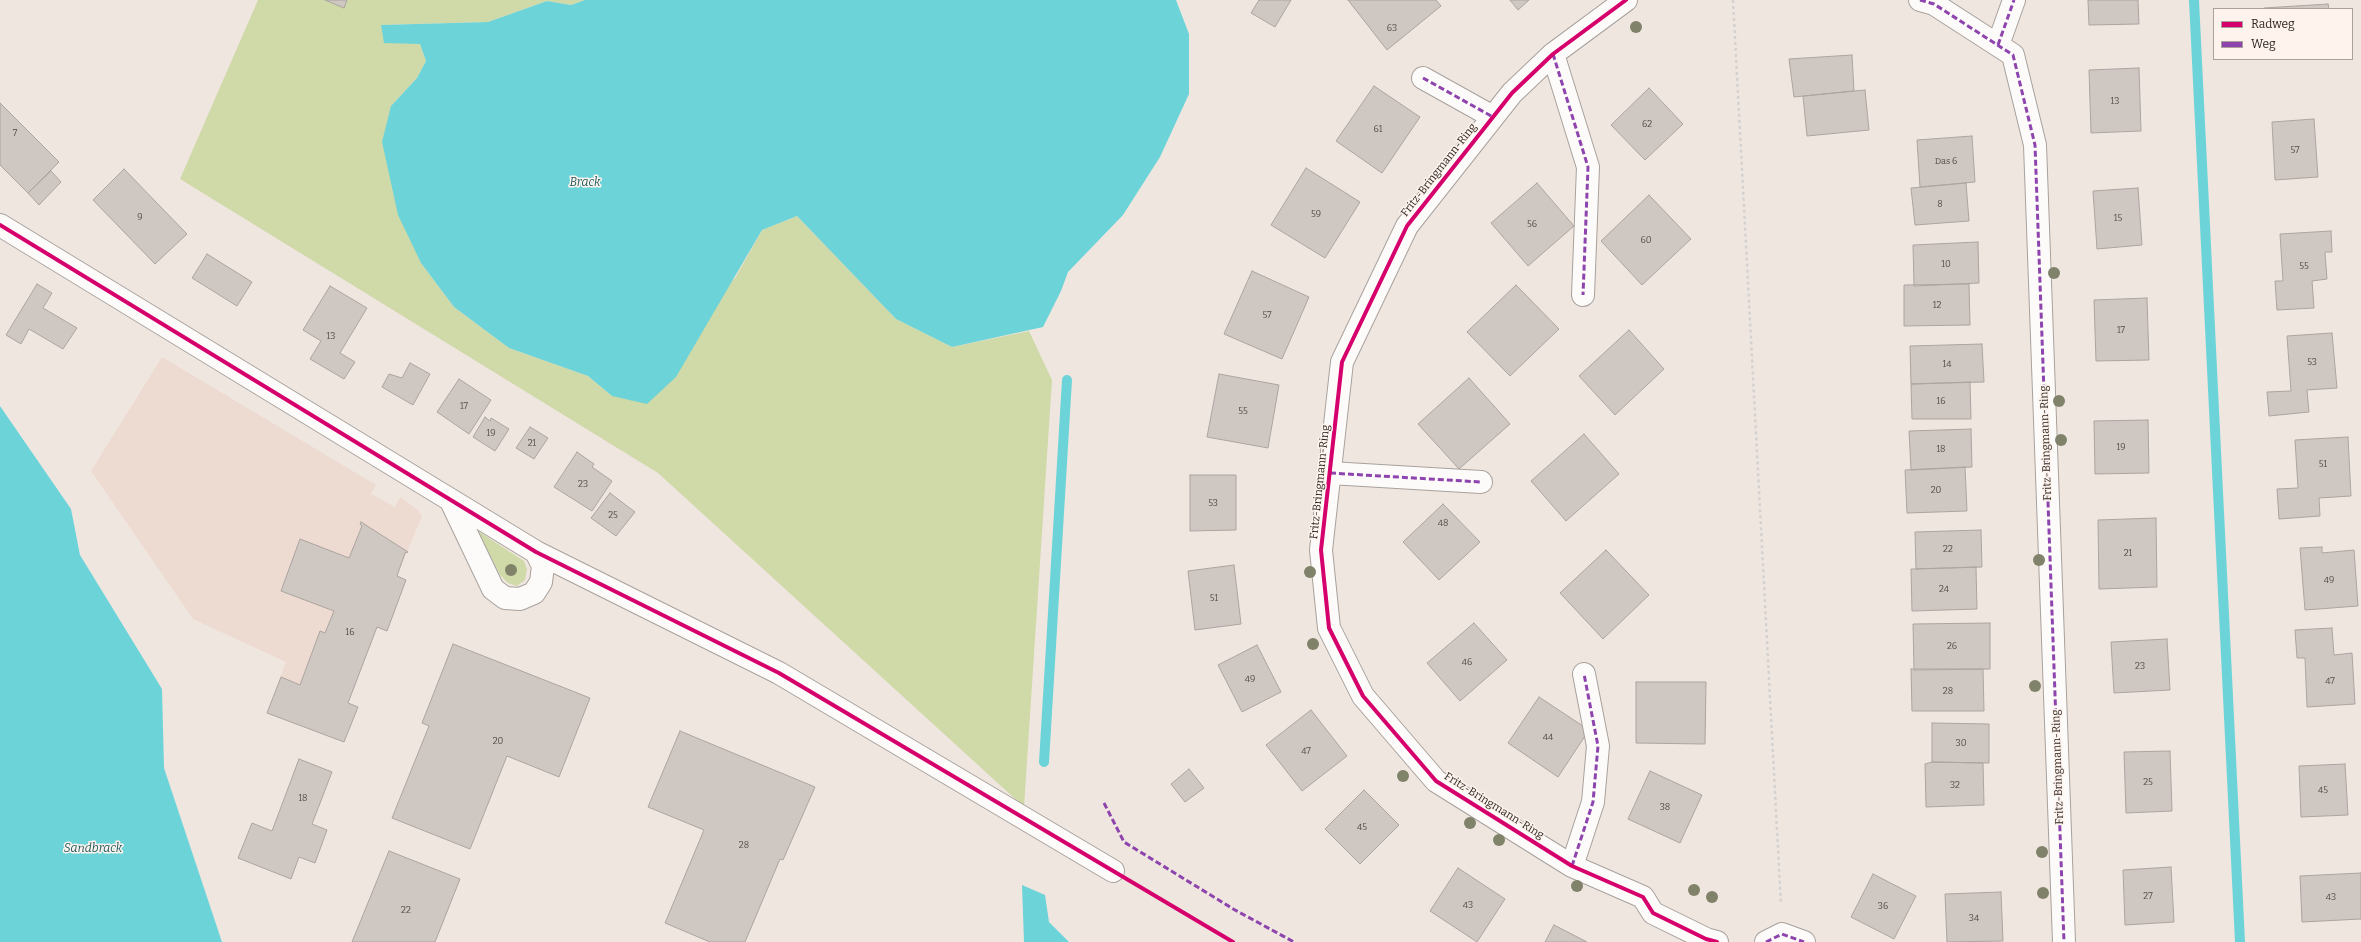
<!DOCTYPE html>
<style>
body{margin:0}
#map{position:relative;width:2361px;height:942px;overflow:hidden;background:#f0e6e0;font-family:Bitter,serif}
canvas{display:block}
.legend{position:absolute;left:2213px;top:8px;width:140px;height:52px;box-sizing:border-box;background:#fef3ed;border:1px solid #aaa19c;margin:0;padding:5px 7px;list-style:none;font-size:12px;color:#2d2622}
.legend li{display:flex;align-items:center;gap:8px;height:20px}
.legend b{width:20px;border:1px solid #aaa19c}
</style>
<div id="map">
<canvas width="2361" height="942"></canvas>
<ul class="legend">
<li><b style="height:5px;background:#d6006c"></b>Radweg</li>
<li><b style="height:5px;background:#8e44ad"></b>Weg</li>
</ul>
</div>
<script>
const ctx = document.querySelector('canvas').getContext('2d');
ctx.lineJoin = 'round';
function fill(path, color) { ctx.fillStyle = color; ctx.fill(path, 'evenodd'); }
const shape = rows => new Path2D(rows.map(r => 'M' + r).join(''));
function stroke(path, color, width, dash) { ctx.strokeStyle = color; ctx.lineWidth = width; ctx.lineCap = dash ? 'butt' : 'round'; ctx.setLineDash(dash || []); ctx.stroke(path); }
function drawText(font, color, halo, rows, align = 'center') {
  ctx.font = font + ' Bitter,serif'; ctx.lineWidth = 3; ctx.setLineDash([]); ctx.textBaseline = 'middle'; ctx.strokeStyle = halo; ctx.fillStyle = color; for (const [text, x, y, turn = 0] of rows) {
    ctx.save(); ctx.translate(x, y); ctx.rotate((+turn || 0) * Math.PI / 180); ctx.textAlign = isNaN(turn) ? turn : align; if (halo) ctx.strokeText(text, 0, 0); ctx.fillText(text, 0, 0); ctx.restore();
  }
}
fill(shape([
 [162,357,376,485,371,494,395,507,400,497,417,509,422,516,397,576,406,580,387,631,377,628,348,703,358,707,344,742,267,713,286,662,193,619,91,471]
]), '#eddad0');
fill(shape([
 [258,0,585,0,571,5,547,1,488,22,381,25,420,44,426,61,417,78,391,106,421,263,454,307,509,348,588,376,612,396,735,278,762,230,797,216,896,319,952,347,1029,331,1052,380,1024,807,658,473,180,179],
 [478,531,524,561,527,569,525,580,517,586,508,583,500,575]
]), '#d0d9a8');
fill(shape([
 [585,0,1176,0,1189,34,1189,94,1160,157,1123,215,1068,272,1061,291,1043,327,952,347,896,319,797,216,762,230,676,377,647,404,612,396,588,376,509,348,454,307,421,263,398,215,382,142,391,106,417,78,426,61,420,44,384,43,381,25,488,22,547,1,571,5],
 [0,406,71,509,80,555,162,689,164,768,222,942,0,942],
 [1022,885,1045,895,1049,922,1069,942,1024,942]
]), '#6cd4d9');
stroke(shape([
 [2194,0,2240,942],
 [1044,762,1067,380]
]), '#6cd4d9', 10);
const building = shape([
 [325,0,347,0,344,8,325,0],
 [1259,0,1291,0,1275,27,1251,13,1259,0],
 [1348,0,1436,0,1441,6,1387,50,1348,0],
 [1510,0,1529,0,1518,10,1510,0],
 [2088,0,2138,0,2139,24,2089,25,2088,0],
 [2328,4,2329,9,2264,9,2264,8,2328,4],
 [1852,55,1854,91,1794,97,1789,59,1852,55],
 [2139,68,2141,131,2091,133,2089,70,2139,68],
 [1374,86,1420,117,1382,173,1336,141,1374,86],
 [1649,88,1683,124,1645,160,1611,125,1649,88],
 [1865,90,1869,130,1807,136,1803,96,1865,90],
 [0,103,59,162,28,193,0,165,0,103],
 [2314,119,2318,177,2275,180,2272,122,2314,119],
 [1972,136,1975,182,1920,187,1917,140,1972,136],
 [1306,168,1360,202,1325,258,1271,225,1306,168],
 [124,169,187,234,155,264,93,200,124,169],
 [51,171,61,182,39,205,28,193,51,171],
 [1537,183,1574,226,1528,266,1491,223,1537,183],
 [1966,183,1969,221,1915,225,1911,188,1966,183],
 [2138,188,2142,245,2097,249,2093,191,2138,188],
 [1649,195,1691,239,1642,285,1601,241,1649,195],
 [2331,231,2332,252,2325,252,2327,279,2312,281,2314,308,2277,310,2275,281,2283,281,2280,234,2331,231],
 [1978,242,1979,283,1914,286,1913,245,1978,242],
 [207,254,252,282,237,306,192,278,207,254],
 [1252,271,1309,297,1282,359,1224,334,1252,271],
 [37,284,52,293,43,308,77,328,63,349,29,329,21,344,6,335,37,284],
 [1969,284,1970,325,1904,326,1904,285,1969,284],
 [1516,285,1559,329,1510,376,1467,332,1516,285],
 [330,286,367,308,340,353,355,362,344,379,310,359,321,341,303,330,330,286],
 [2147,298,2149,360,2096,361,2094,300,2147,298],
 [1629,330,1664,369,1615,415,1579,376,1629,330],
 [2332,333,2337,388,2307,390,2309,412,2269,416,2267,392,2291,391,2287,336,2332,333],
 [1982,344,1984,382,1911,384,1910,346,1982,344],
 [410,363,430,374,413,405,382,387,389,374,402,378,410,363],
 [1219,374,1279,385,1268,448,1207,437,1219,374],
 [1469,378,1510,424,1459,469,1418,424,1469,378],
 [459,379,491,400,469,434,437,412,459,379],
 [1970,382,1971,419,1912,419,1911,384,1970,382],
 [485,417,490,421,491,418,509,429,495,451,473,437,485,417],
 [2148,420,2149,473,2095,474,2094,421,2148,420],
 [530,427,548,438,534,459,516,448,530,427],
 [1971,429,1972,467,1911,470,1909,431,1971,429],
 [1584,434,1619,474,1566,521,1531,481,1584,434],
 [2348,437,2351,496,2319,498,2320,516,2279,519,2277,489,2298,488,2295,440,2348,437],
 [577,452,594,464,592,467,612,481,592,511,554,487,577,452],
 [1965,467,1967,511,1907,513,1905,470,1965,467],
 [1190,475,1236,475,1236,530,1190,531,1190,475],
 [610,493,635,512,616,536,591,518,610,493],
 [1443,504,1480,542,1439,580,1403,542,1443,504],
 [2156,518,2157,587,2099,589,2098,520,2156,518],
 [361,522,408,552,405,553,397,576,406,580,387,631,377,627,348,703,358,707,344,742,267,713,281,677,300,685,320,631,325,633,334,611,281,591,300,539,349,558,362,526,360,524,361,522],
 [1981,530,1982,567,1916,569,1915,532,1981,530],
 [2322,547,2322,553,2354,550,2358,606,2305,610,2300,548,2322,547],
 [1606,550,1649,595,1603,639,1560,593,1606,550],
 [1234,565,1241,624,1195,630,1188,571,1234,565],
 [1976,567,1977,609,1912,611,1911,569,1976,567],
 [1474,623,1507,660,1460,701,1427,663,1474,623],
 [1990,623,1990,669,1914,670,1913,624,1990,623],
 [2332,628,2334,655,2352,653,2355,704,2307,707,2305,658,2297,658,2295,630,2332,628],
 [2167,639,2170,690,2114,693,2111,642,2167,639],
 [453,644,590,698,559,777,507,756,470,849,392,818,429,726,422,723,453,644],
 [1257,645,1281,692,1242,712,1218,665,1257,645],
 [1911,669,1983,669,1984,711,1912,711,1911,669],
 [1636,682,1706,682,1705,744,1636,743,1636,682],
 [1539,697,1589,730,1558,777,1508,743,1539,697],
 [1311,710,1347,756,1302,791,1266,745,1311,710],
 [1932,723,1989,724,1989,763,1932,762,1932,723],
 [680,731,815,787,783,860,780,859,745,942,710,942,665,923,704,830,648,807,680,731],
 [2170,751,2172,811,2126,813,2124,752,2170,751],
 [299,759,332,772,312,824,327,830,315,863,299,857,291,879,238,858,252,823,272,831,299,759],
 [1932,762,1983,763,1984,805,1926,807,1925,764,1932,762],
 [2345,764,2348,815,2301,817,2299,766,2345,764],
 [1189,769,1204,788,1185,802,1171,784,1189,769],
 [1650,771,1702,795,1680,843,1628,819,1650,771],
 [1364,790,1399,825,1360,864,1325,829,1364,790],
 [389,851,460,879,435,942,352,942,389,851],
 [2171,867,2174,922,2125,925,2123,870,2171,867],
 [1458,868,1505,899,1477,942,1430,911,1458,868],
 [2361,873,2361,919,2302,922,2300,876,2361,873],
 [1873,874,1916,896,1894,939,1851,917,1873,874],
 [2001,892,2003,941,1947,942,1945,894,2001,892],
 [1554,925,1587,942,1545,942,1554,925]
]);
fill(building, '#cec7c2');
stroke(building, '#aca4a0', 1);
const minor = shape([
 [1626,0,1553,54,1512,93,1407,226,1342,362,1321,550,1329,628,1363,696,1436,781,1572,866,1643,897,1653,913,1706,939,1717,942],
 [1920,0,1934,4,2013,55,2035,145,2064,942],
 [1998,45,2014,0],
 [1553,54,1588,167,1583,295],
 [1423,78,1493,117],
 [0,225,536,552,779,673,1113,871],
 [1330,473,1481,482],
 [451,501,493,589,505,598,520,599,534,593,541,582,543,566,536,552],
 [1572,866,1593,802,1598,746,1584,674],
 [1766,942,1782,934,1804,942]
]);
stroke(minor, '#a8a19c', 24);
stroke(shape([
 [1733,0,1781,905]
]), '#d4d2d0', 2.5, [3, 3]);
stroke(minor, '#fdfbfa', 22);
stroke(shape([
 [1920,0,1934,4,2013,55,2035,145,2064,942],
 [1998,45,2014,0],
 [1553,54,1588,167,1583,295],
 [1423,78,1493,117],
 [1330,473,1481,482],
 [1104,803,1124,842,1235,910,1294,942],
 [1572,866,1593,802,1598,746,1584,674],
 [1766,942,1782,934,1804,942]
]), '#8e44ad', 3, [6, 3]);
stroke(shape([
 [1626,0,1553,54,1512,93,1407,226,1342,362,1321,550,1329,628,1363,696,1436,781,1572,866,1643,897,1653,913,1706,939,1717,942],
 [0,225,536,552,779,673,1233,942]
]), '#d6006c', 4);
ctx.fillStyle = '#81826a';
for (const [x, y] of [
 [1636,27],
 [2054,273],
 [2059,401],
 [2061,440],
 [2039,560],
 [511,570],
 [1310,572],
 [1313,644],
 [2035,686],
 [1403,776],
 [1470,823],
 [1499,840],
 [2042,852],
 [1577,886],
 [1694,890],
 [2043,893],
 [1712,897]
]) { ctx.beginPath(); ctx.arc(x, y, 6, 0, 2 * Math.PI); ctx.fill(); }
drawText('9px', '#554e4a', null, [
 ["63",1392,28],
 ["13",2115,101],
 ["62",1647,124],
 ["61",1378,129],
 ["7",15,133],
 ["57",2295,150],
 ["Das 6",1946,161],
 ["8",1940,204],
 ["59",1316,214],
 ["9",140,217],
 ["15",2118,218],
 ["56",1532,224],
 ["60",1646,240],
 ["10",1946,264],
 ["55",2304,266],
 ["12",1937,305],
 ["57",1267,315],
 ["17",2121,330],
 ["13",331,336],
 ["53",2312,362],
 ["14",1947,364],
 ["16",1941,401],
 ["17",464,406],
 ["55",1243,411],
 ["19",491,433],
 ["21",532,443],
 ["19",2121,447],
 ["18",1941,449],
 ["51",2323,464],
 ["23",583,484],
 ["20",1936,490],
 ["53",1213,503],
 ["25",613,515],
 ["48",1443,523],
 ["22",1948,549],
 ["21",2128,553],
 ["49",2329,580],
 ["24",1944,589],
 ["51",1214,598],
 ["16",350,632],
 ["26",1952,646],
 ["46",1467,662],
 ["23",2140,666],
 ["49",1250,679],
 ["47",2330,681],
 ["28",1948,691],
 ["44",1548,737],
 ["20",498,741],
 ["30",1961,743],
 ["47",1306,751],
 ["25",2148,782],
 ["32",1955,785],
 ["45",2323,790],
 ["18",303,798],
 ["38",1665,807],
 ["45",1362,827],
 ["28",744,845],
 ["27",2148,896],
 ["43",2331,897],
 ["43",1468,905],
 ["36",1883,906],
 ["22",406,910],
 ["34",1974,918]
]);
drawText('11px', '#2d2622', '#fef3ed', [
 ["Fritz-Bringmann-Ring",1439,170,-52],
 ["Fritz-Bringmann-Ring",2046,443,-92],
 ["Fritz-Bringmann-Ring",1320,482,-84],
 ["Fritz-Bringmann-Ring",2058,767,-92],
 ["Fritz-Bringmann-Ring",1494,806,32]
]);
drawText('italic 12px', '#215d61', '#fef3ed', [
 ["Brack",585,183],
 ["Sandbrack",93,849]
]);
</script>
